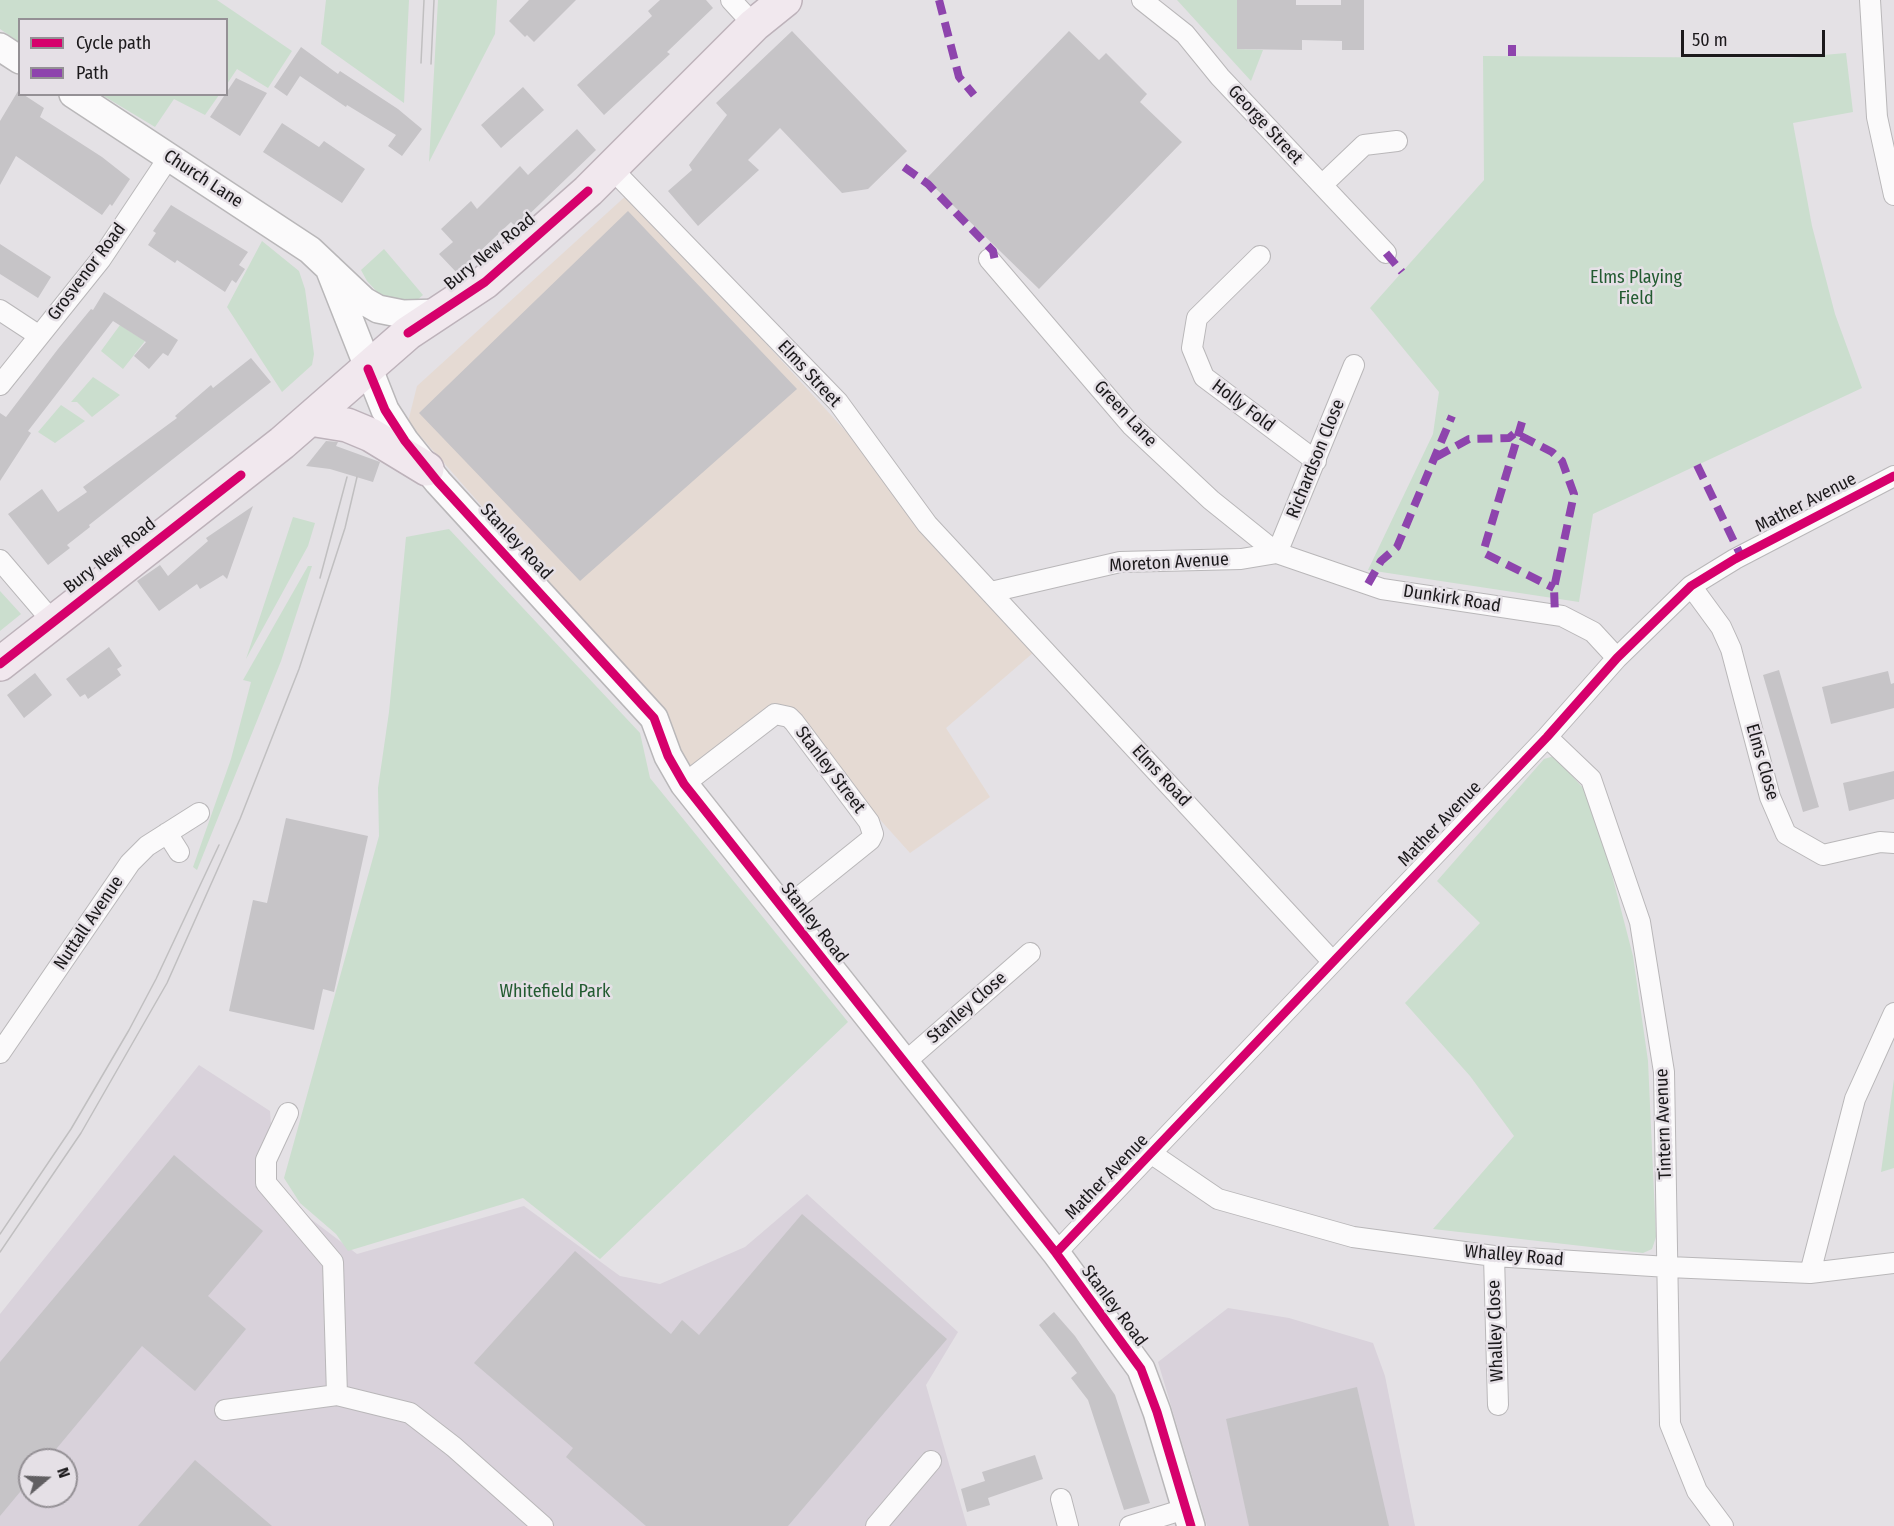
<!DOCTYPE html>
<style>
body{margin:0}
#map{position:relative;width:1894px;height:1526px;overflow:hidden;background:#e4e1e5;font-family:"Fira Sans Condensed",sans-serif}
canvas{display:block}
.legend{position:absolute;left:18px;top:18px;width:210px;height:78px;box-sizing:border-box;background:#e5e0e6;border:2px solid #949095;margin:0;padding:8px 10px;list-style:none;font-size:18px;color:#1b191b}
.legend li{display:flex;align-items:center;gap:12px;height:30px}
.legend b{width:30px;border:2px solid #949095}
.north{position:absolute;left:18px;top:1448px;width:60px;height:60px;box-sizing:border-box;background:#e5e0e6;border:2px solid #949095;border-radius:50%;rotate:71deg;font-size:16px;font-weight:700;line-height:24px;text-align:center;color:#1b191b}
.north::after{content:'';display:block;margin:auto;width:21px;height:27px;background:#615f62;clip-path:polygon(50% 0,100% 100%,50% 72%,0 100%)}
.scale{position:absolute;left:1681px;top:30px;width:144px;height:27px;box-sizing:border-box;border:3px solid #1b191b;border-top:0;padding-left:8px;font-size:18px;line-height:21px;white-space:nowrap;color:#1b191b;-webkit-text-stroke:4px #e5e0e6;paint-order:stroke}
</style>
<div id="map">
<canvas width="1894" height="1526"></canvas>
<ul class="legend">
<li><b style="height:8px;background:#d6006c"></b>Cycle path</li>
<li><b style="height:8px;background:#8e44ad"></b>Path</li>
</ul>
<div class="north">N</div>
<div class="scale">50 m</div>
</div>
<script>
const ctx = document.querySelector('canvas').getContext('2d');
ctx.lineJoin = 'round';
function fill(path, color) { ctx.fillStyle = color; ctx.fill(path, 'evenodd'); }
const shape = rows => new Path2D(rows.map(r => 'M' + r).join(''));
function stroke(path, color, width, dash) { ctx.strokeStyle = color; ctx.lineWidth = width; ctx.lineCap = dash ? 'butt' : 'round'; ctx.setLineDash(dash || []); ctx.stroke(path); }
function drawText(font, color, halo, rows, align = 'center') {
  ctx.font = font + ' "Fira Sans Condensed",sans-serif'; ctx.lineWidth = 5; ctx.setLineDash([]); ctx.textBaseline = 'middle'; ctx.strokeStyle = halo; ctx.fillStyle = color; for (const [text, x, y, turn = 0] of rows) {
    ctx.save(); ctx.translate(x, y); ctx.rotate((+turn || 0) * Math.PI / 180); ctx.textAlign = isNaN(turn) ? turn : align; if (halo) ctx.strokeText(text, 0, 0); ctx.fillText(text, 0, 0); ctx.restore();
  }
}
fill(shape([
 [629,193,1041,646,946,728,990,797,910,853,778,706,689,775,625,669,408,422,417,386]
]), '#e5dad3');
fill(shape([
 [199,1065,270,1111,275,1179,307,1216,357,1254,524,1206,620,1276,660,1284,745,1247,807,1194,958,1332,926,1385,967,1526,0,1526,0,1314],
 [30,1460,66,1460,66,1496,30,1496],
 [1228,1308,1289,1318,1373,1343,1385,1376,1415,1526,1207,1526,1158,1362]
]), '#d9d2db');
fill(shape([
 [0,0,217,0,292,51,268,88,237,69,227,84,226,20,20,20,19,42,0,29],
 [326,0,409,0,404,103,321,44],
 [438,0,497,0,495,34,429,162],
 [1177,0,1237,0,1244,29,1237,30,1237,49,1263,50,1251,81],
 [1846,53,1853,112,1793,123,1812,226,1835,314,1862,388,1593,514,1579,602,1368,570,1433,434,1439,392,1370,308,1484,180,1483,56,1789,58],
 [102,95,219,94,219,95,205,115,174,99,155,127],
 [262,241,299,271,305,289,314,354,312,365,282,392,227,307],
 [384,249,423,295,416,301,403,303,380,295,367,281,361,270],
 [120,325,145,341,123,369,101,351],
 [93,377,120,395,92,417,77,402,71,402],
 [61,405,85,421,55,443,38,432],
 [293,517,315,523,308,546,246,659],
 [449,529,640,733,650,778,848,1022,600,1259,523,1198,348,1251,336,1234,300,1203,284,1178,379,836,378,788,389,712,406,537],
 [308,566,312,566,281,661,197,870,193,867,231,759,251,682,243,680],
 [0,591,21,614,0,631],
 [1554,756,1584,789,1603,840,1633,956,1648,1061,1656,1237,1652,1249,1643,1253,1433,1229,1514,1136,1470,1076,1405,1003,1480,923,1437,881,1544,759],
 [1894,1079,1894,1168,1881,1172]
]), '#cbdece');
fill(shape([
 [529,0,576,0,534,42,527,35,525,37,509,21],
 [660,0,706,0,713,8,667,52,670,54,604,115,577,85,652,16,648,11],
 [1237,0,1296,0,1296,5,1341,5,1341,0,1364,0,1364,50,1342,50,1342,41,1302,40,1302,50,1237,49],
 [792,31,907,151,868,189,842,193,780,128,748,160,759,170,698,226,668,191,692,170,689,165,727,115,716,103],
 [1069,31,1099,60,1106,53,1147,94,1140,102,1182,142,1039,289,926,179],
 [301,47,338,74,340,71,398,109,422,129,402,156,388,146,396,135,347,105,346,107,300,76,287,96,274,87],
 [236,78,267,93,240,136,210,117],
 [523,87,544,110,501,148,481,125],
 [18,91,44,108,40,117,102,157,130,179,112,206,110,204,102,215,16,156,0,185,0,121],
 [282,123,319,147,324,141,365,169,342,203,263,152],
 [577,129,596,150,516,227,511,222,457,273,439,254,453,242,441,229,471,201,477,209,520,166,528,175],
 [171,205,248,252,239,265,245,269,236,283,232,280,225,292,177,260,175,263,148,245,156,233,153,231],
 [628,211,797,389,580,581,419,413],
 [0,244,51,277,38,298,0,274],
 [104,292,178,340,168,356,163,353,149,369,134,356,146,342,113,321,28,431,31,433,0,481,0,413,6,417,58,349,91,309,93,310],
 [251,358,271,382,89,525,90,527,67,545,70,548,48,565,8,514,42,489,58,512,87,492,83,487,177,418,175,416,211,385,213,388],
 [326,441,338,442,336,446,380,462,373,482,330,469,306,466],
 [253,506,227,579,223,575,200,589,197,584,159,611,137,581,160,565,168,576,208,541,206,538],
 [109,647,122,666,117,669,121,675,88,699,85,694,80,697,66,679],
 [1779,670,1819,807,1803,812,1763,675],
 [1888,671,1891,684,1894,683,1894,708,1831,724,1822,687],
 [35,673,52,695,24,718,7,695],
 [1894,771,1894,799,1849,811,1843,783],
 [286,818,368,836,334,992,323,989,314,1030,229,1011,253,900,267,903],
 [174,1155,263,1231,208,1296,246,1329,195,1391,142,1346,47,1460,30,1460,30,1480,0,1516,0,1362],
 [802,1214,947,1339,788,1526,646,1526,566,1457,573,1448,474,1363,575,1251,671,1334,682,1320,699,1335],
 [1054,1312,1075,1336,1115,1395,1150,1503,1124,1510,1088,1400,1071,1378,1077,1373,1039,1325],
 [1357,1387,1389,1526,1249,1526,1226,1419],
 [1035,1455,1043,1479,988,1498,990,1505,967,1512,961,1489,985,1481,982,1472],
 [195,1460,272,1526,138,1526]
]), '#c6c4c7');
const street = shape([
 [731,0,754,25],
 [1142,0,1185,34,1220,77,1386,253],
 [1870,0,1877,117,1894,195],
 [612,169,838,402,927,524,1332,961],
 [1322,185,1364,145,1397,141],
 [1260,256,1197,318,1192,348,1204,377,1316,461],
 [989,259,1132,426,1211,500,1277,553,1382,589,1562,616,1593,632,1617,658],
 [0,310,38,335],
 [0,385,101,259,169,157],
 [1277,553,1354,365],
 [0,560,53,622],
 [1691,586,1721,627,1731,649,1770,797,1786,834,1823,855,1880,842,1894,843],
 [991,592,1120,562,1241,559,1277,553],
 [1547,737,1591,779,1640,922,1664,1072,1670,1424,1697,1491,1723,1526],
 [684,784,775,714,789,717,794,722,869,822,873,834,870,840,783,910],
 [167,833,179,852],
 [0,1053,130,863,147,846,199,813],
 [904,1063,1030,953],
 [288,1113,266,1160,266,1183,333,1262,337,1395],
 [1152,1154,1218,1199,1353,1237,1494,1256,1668,1267,1810,1273,1894,1263],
 [1056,1253,1547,737,1617,658,1691,586,1735,559,1894,476],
 [1494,1256,1498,1405],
 [1810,1273,1855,1099,1894,1013],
 [225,1410,337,1395,410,1413,454,1447,543,1526],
 [1061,1499,1068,1526],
 [876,1526,931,1461],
 [1130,1526,1185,1509]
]);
const secondary = shape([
 [0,47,20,60],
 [73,94,310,250,364,301,378,309,403,314,440,313],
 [329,268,385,410,405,441,438,482,654,718,668,756,684,784,1056,1253,1141,1369,1157,1412,1191,1526]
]);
const highway = shape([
 [310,419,347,425,371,435,427,469],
 [0,664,282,443,408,333,485,282,588,191,754,25,785,0]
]);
stroke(street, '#b9b7b9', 22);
stroke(secondary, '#b9b7b9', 30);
stroke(highway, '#bdb2ba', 36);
stroke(street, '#fbfafb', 20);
stroke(secondary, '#fbfafb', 27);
stroke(highway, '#f1e8ee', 33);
stroke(shape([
 [421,63,424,0],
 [431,64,434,0],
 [320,578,347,477],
 [0,1234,71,1129,129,1030,156,979,219,845],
 [0,1252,81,1133,167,983,240,819,299,669,345,528,357,477]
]), '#c0bfc0', 1.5);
stroke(shape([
 [939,0,959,77,974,95],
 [1512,45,1512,56],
 [904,167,928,184,993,251,996,266],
 [1386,253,1402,272],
 [1522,422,1484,549,1486,554,1554,588],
 [1436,457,1469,439,1509,438,1515,433,1552,452,1562,461,1574,494,1554,588,1555,615],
 [1697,465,1741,556],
 [1368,584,1381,561,1397,547,1452,416]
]), '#8e44ad', 8, [15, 8]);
stroke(shape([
 [408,333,485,282,588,191],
 [368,369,385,410,405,441,438,482,654,718,668,756,684,784,1056,1253,1141,1369,1157,1412,1191,1526],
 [0,664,241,475],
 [1056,1253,1547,737,1617,658,1691,586,1735,559,1894,476]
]), '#d6006c', 9);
drawText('18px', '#1b191b', '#e5e0e6', [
 ["George Street",1265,125,47],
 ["Church Lane",203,179,33],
 ["Bury New Road",490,252,-39],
 ["Grosvenor Road",87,272,-53],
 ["Elms Street",809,374,47],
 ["Holly Fold",1243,406,37],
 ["Green Lane",1125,414,47],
 ["Richardson Close",1316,459,-68],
 ["Mather Avenue",1806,503,-27],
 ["Stanley Road",516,542,47],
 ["Bury New Road",110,556,-38],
 ["Moreton Avenue",1169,563,-3],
 ["Dunkirk Road",1452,599,9],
 ["Elms Close",1762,762,74],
 ["Stanley Street",830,770,53],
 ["Elms Road",1161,776,47],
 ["Mather Avenue",1440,824,-46],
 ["Nuttall Avenue",89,923,-56],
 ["Stanley Road",814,923,52],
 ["Stanley Close",967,1008,-41],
 ["Tintern Avenue",1664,1124,-92],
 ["Mather Avenue",1107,1177,-46],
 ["Whalley Road",1514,1256,5],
 ["Stanley Road",1114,1306,53],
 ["Whalley Close",1496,1331,-92]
]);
drawText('18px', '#235b31', '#e5e0e6', [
 ["Elms Playing",1636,278],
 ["Field",1636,299],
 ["Whitefield Park",555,992]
]);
</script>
